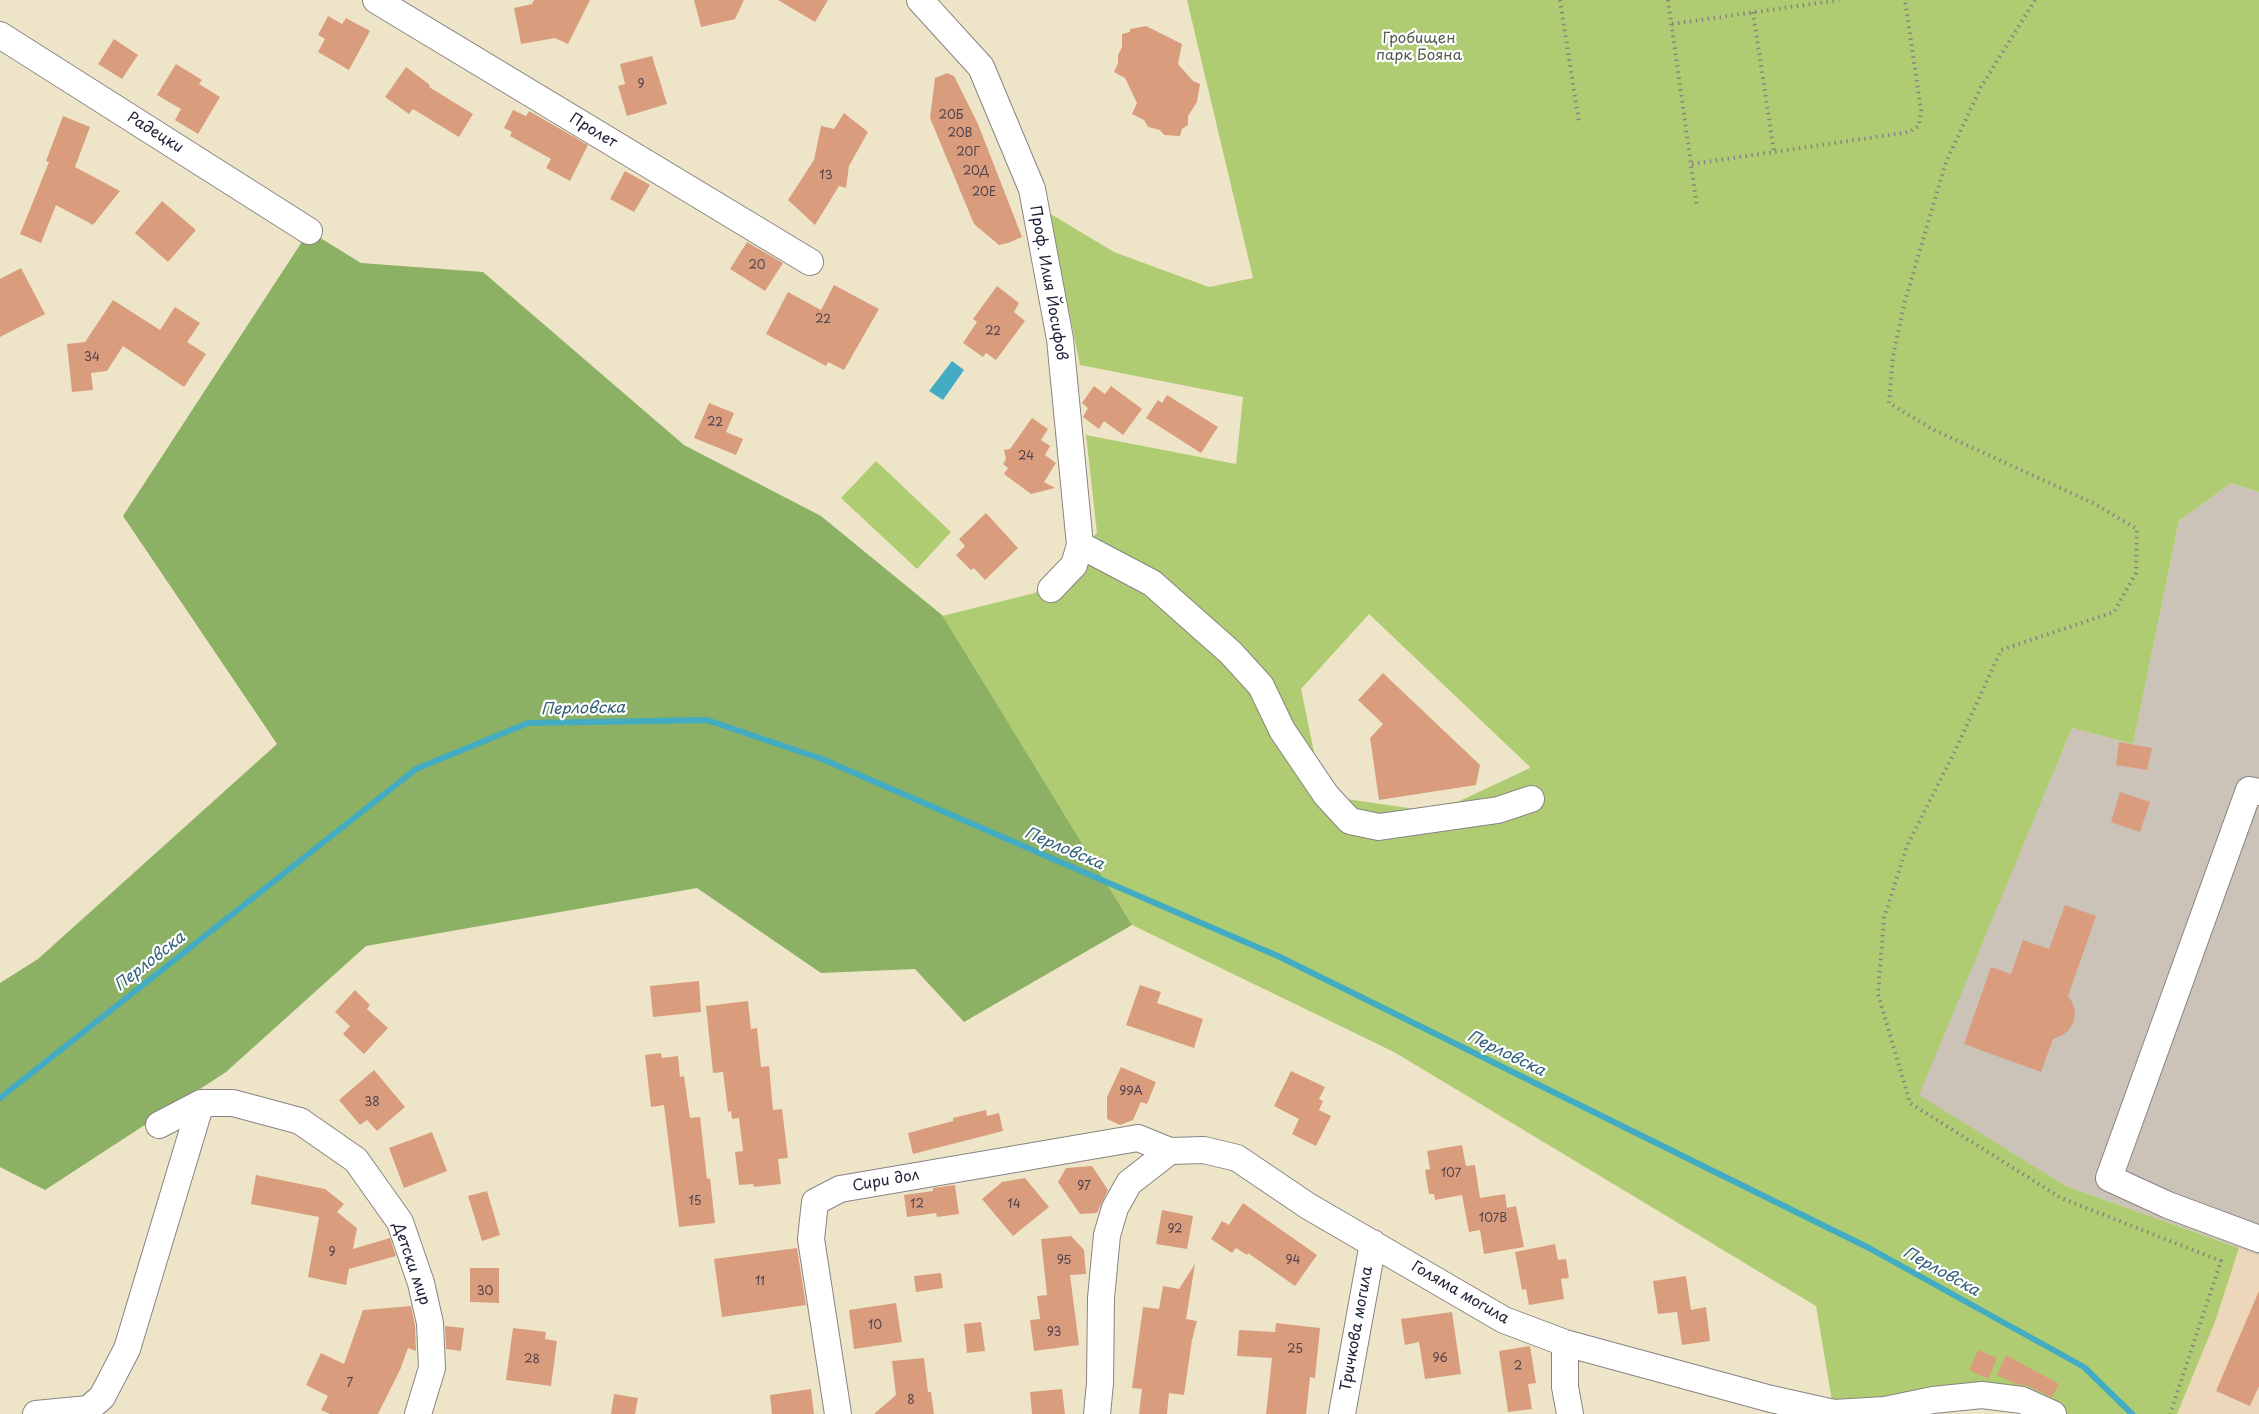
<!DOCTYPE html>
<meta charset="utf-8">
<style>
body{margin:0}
canvas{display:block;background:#eee5c9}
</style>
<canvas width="2259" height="1414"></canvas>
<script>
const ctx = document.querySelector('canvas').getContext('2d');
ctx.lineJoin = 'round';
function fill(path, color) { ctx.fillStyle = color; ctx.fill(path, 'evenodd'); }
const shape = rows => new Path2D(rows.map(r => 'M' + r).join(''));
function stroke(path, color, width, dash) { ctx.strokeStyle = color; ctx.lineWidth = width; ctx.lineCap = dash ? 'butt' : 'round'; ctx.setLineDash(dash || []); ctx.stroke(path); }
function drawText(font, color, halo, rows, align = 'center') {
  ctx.font = font + ' "Playpen Sans",sans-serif'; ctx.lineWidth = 4.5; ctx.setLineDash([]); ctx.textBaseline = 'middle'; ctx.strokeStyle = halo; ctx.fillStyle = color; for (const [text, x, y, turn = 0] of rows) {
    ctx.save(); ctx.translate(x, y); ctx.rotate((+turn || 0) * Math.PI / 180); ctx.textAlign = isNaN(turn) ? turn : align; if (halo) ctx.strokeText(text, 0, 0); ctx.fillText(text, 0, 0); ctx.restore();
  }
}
fill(shape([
 [2239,1248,2259,1255,2259,1414,2177,1414,2215,1322]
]), '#ecd7ba');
fill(shape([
 [2231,483,2259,492,2259,1255,2066,1186,1918,1095,2072,728,2133,744,2179,521]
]), '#cbc2b8');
fill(shape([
 [1187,0,2259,0,2259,492,2231,483,2179,521,2133,744,2072,728,1919,1095,2066,1186,2239,1248,2215,1322,2177,1414,2053,1414,2022,1400,1834,1413,1816,1306,1394,1052,1132,925,942,616,1035,593,1097,533,1086,435,1236,464,1243,397,1080,365,1049,213,1114,252,1209,287,1253,278],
 [1369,614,1530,767,1530,768,1436,812,1346,799,1315,757,1301,689],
 [876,461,951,532,917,569,841,498]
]), '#b0cc72');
fill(shape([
 [309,231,361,263,483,272,684,445,821,516,942,615,1132,925,964,1022,915,969,821,973,697,888,366,946,226,1072,45,1190,0,1167,0,983,38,959,277,744,123,516]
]), '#8cb064');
fill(shape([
 [952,361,964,370,943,400,929,391]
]), '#43acc2');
stroke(shape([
 [0,1098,416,769,528,723,707,720,822,759,1280,957,1869,1248,2084,1367,2132,1414]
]), '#43acc2', 6);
fill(shape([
 [534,0,590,0,568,44,555,38,521,44,514,8,532,4],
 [694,0,744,0,735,19,701,27],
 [778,0,828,0,815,22],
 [328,16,342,24,346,18,370,31,349,70,318,52,325,39,318,35],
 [1146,26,1182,44,1178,64,1193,81,1200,84,1197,102,1188,116,1188,125,1182,129,1180,136,1164,135,1160,130,1148,127,1144,120,1132,114,1137,103,1125,78,1114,72,1118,63,1118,55,1122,47,1122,34,1130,32,1130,29],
 [114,39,138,55,122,79,98,64],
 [652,56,667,104,627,116,618,86,625,84,620,64],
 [176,64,202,80,199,84,220,97,198,134,175,120,181,109,157,95],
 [406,67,430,85,429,87,473,114,459,137,413,109,409,114,385,97],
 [947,73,954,76,978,124,1022,237,1008,243,999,245,974,224,930,118,935,78],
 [513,110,526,116,529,111,588,145,570,181,546,168,551,159,510,136,512,132,504,128],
 [844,113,868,132,849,166,846,188,839,186,815,225,788,200,814,160,821,126,834,129],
 [63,116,90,127,75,167,120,191,93,225,56,205,41,243,20,234,49,162,46,161],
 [625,171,650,185,634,212,610,199],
 [162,201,196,230,168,262,135,233],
 [747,242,783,263,765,291,730,269],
 [21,268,45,314,0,337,0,279],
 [834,285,879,309,844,370,828,362,826,366,766,334,788,292,821,310],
 [997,286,1019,303,1014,312,1025,321,996,360,986,353,983,357,963,343,977,322,973,319],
 [113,300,160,330,175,307,200,323,187,342,206,354,184,387,123,346,107,371,91,373,93,390,72,392,67,344,85,342],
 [1094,386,1105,394,1111,386,1142,409,1123,435,1104,421,1099,429,1083,417,1088,408,1082,403],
 [1167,395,1218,427,1201,453,1146,418,1158,400,1162,403],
 [709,403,734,413,726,432,743,439,736,455,694,438],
 [1032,418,1048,429,1041,440,1050,446,1045,455,1056,463,1044,482,1055,488,1031,494,1004,474,1008,468,1003,464,1006,459,1004,450,1010,449],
 [986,513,1018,548,985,580,974,568,971,570,956,555,965,546,959,539],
 [1383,673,1480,765,1476,785,1379,800,1370,738,1383,724,1358,700],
 [2119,742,2152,748,2147,770,2116,765],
 [2120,792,2150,802,2140,832,2111,822],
 [2065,905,2096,916,2068,996,2072,1002,2075,1011,2074,1021,2069,1030,2061,1036,2053,1039,2041,1072,1964,1044,1991,967,2011,974,2023,940,2049,949],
 [699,981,701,1012,653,1017,650,986],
 [1140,985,1161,992,1157,1003,1203,1019,1194,1048,1126,1025],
 [355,990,370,1005,367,1009,388,1028,364,1054,343,1034,350,1026,335,1012],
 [748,1001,751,1029,757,1028,761,1067,769,1066,773,1110,782,1109,788,1158,778,1159,781,1184,754,1187,753,1184,739,1185,735,1152,743,1151,739,1118,732,1119,731,1111,728,1112,723,1072,713,1073,706,1006],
 [661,1053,662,1058,678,1056,680,1077,684,1076,690,1118,700,1117,707,1179,710,1178,715,1223,679,1227,664,1105,651,1107,645,1055],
 [1121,1067,1156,1082,1147,1104,1141,1102,1133,1120,1120,1125,1107,1119,1107,1097],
 [374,1070,405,1107,377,1131,367,1120,360,1125,339,1100],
 [1291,1071,1325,1087,1319,1099,1323,1101,1319,1110,1331,1116,1316,1146,1292,1134,1299,1119,1274,1106],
 [986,1110,987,1116,999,1113,1003,1131,913,1154,908,1133,953,1121,953,1118],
 [432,1132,447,1171,404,1188,389,1148],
 [1462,1145,1466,1166,1475,1165,1480,1198,1505,1194,1507,1208,1516,1206,1524,1247,1484,1254,1480,1230,1469,1232,1462,1195,1435,1200,1434,1194,1429,1194,1425,1170,1430,1169,1427,1151],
 [1092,1166,1108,1190,1097,1213,1080,1214,1058,1182,1066,1168],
 [256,1175,325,1189,344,1204,337,1212,357,1228,353,1249,390,1238,396,1256,349,1269,346,1285,308,1277,319,1217,251,1204],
 [1025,1178,1049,1207,1013,1236,982,1199,1002,1182],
 [955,1185,959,1214,937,1217,936,1213,907,1217,904,1195,933,1191,933,1188],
 [487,1191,500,1235,482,1241,468,1196],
 [1243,1203,1317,1255,1295,1286,1248,1253,1247,1255,1236,1248,1232,1253,1211,1239,1222,1221,1229,1225],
 [1162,1210,1193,1216,1187,1249,1156,1244],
 [1071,1236,1084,1250,1086,1274,1070,1275,1079,1345,1034,1351,1030,1320,1040,1319,1037,1296,1047,1295,1041,1239],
 [1555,1244,1558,1260,1566,1259,1569,1278,1561,1279,1564,1299,1529,1305,1526,1289,1522,1290,1515,1252],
 [797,1248,806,1305,722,1317,714,1259],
 [1195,1264,1186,1319,1197,1321,1192,1340,1184,1395,1169,1393,1167,1414,1139,1414,1142,1389,1132,1388,1143,1307,1159,1309,1163,1286,1179,1289],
 [470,1268,499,1268,499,1303,470,1302],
 [941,1273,943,1288,916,1292,914,1276],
 [1686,1276,1691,1310,1706,1307,1710,1341,1682,1345,1677,1312,1658,1314,1653,1281],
 [2259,1291,2259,1386,2250,1406,2216,1391],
 [896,1303,902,1342,854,1349,849,1310],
 [411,1306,415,1325,416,1351,408,1348,400,1370,378,1414,330,1414,321,1410,328,1396,306,1385,321,1353,344,1364,363,1310],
 [1452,1312,1461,1374,1425,1379,1419,1342,1405,1345,1401,1319],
 [981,1322,985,1351,967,1353,964,1324],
 [1276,1323,1320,1328,1315,1378,1310,1377,1306,1414,1266,1414,1272,1358,1237,1356,1239,1330,1275,1332],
 [445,1326,464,1328,461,1351,446,1349],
 [513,1328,546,1332,545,1339,557,1341,551,1386,506,1380],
 [1530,1346,1536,1383,1528,1384,1532,1409,1508,1412,1499,1351],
 [1978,1350,1997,1358,1988,1379,1969,1370],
 [2006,1355,2059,1384,2052,1397,2028,1386,2016,1384,1997,1375],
 [924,1358,928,1392,931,1392,934,1414,874,1414,896,1395,892,1361],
 [811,1389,814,1414,772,1414,770,1395],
 [1062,1389,1065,1414,1032,1414,1030,1392],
 [614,1394,638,1398,635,1414,611,1414]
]), '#d99d7e');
const minor = shape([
 [376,0,810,262],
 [920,0,981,67,1032,189,1060,339,1080,545,1074,565,1051,589],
 [0,35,309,231],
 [1080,545,1152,583,1231,653,1261,686,1282,730,1326,795,1350,821,1379,827,1498,810,1531,799],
 [2259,792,2249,790,2109,1178,2168,1205,2259,1239],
 [159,1125,201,1103,233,1103,300,1121,356,1160,400,1222,421,1283,430,1323,432,1368,418,1414],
 [1565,1343,1565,1387,1570,1414],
 [36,1414,88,1409,102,1397,127,1349,201,1103],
 [838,1414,811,1239,815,1202,840,1189,1138,1138,1170,1151],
 [1097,1414,1100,1383,1101,1298,1107,1235,1115,1208,1129,1183,1170,1151,1204,1150,1237,1158,1308,1206,1504,1320,1565,1343,1771,1399,1834,1413,1885,1410,1933,1400,1982,1395,2022,1400,2053,1414],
 [1342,1414,1373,1243]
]);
stroke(minor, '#888482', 28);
stroke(shape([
 [1560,0,1579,123],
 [1668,0,1697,207],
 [2035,0,1981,87,1946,162,1905,301,1893,356,1889,403,1934,430,2095,504,2137,529,2136,573,2114,612,2001,650,1955,751,1907,846,1884,918,1878,994,1910,1103,2061,1198,2221,1261,2170,1414],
 [1753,12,1774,152],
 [1672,24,1839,0],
 [1692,164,1909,132,1919,126,1921,110,1905,0]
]), '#888482', 4, [1.5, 4.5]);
stroke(minor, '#fff', 26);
drawText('12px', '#50414c', null, [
 ["9",641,85],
 ["20Б",951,116],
 ["20В",960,134],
 ["20Г",968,153],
 ["20Д",976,172],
 ["13",826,176],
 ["20Е",984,193],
 ["20",757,266],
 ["22",823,320],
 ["22",993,332],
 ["34",92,358],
 ["22",715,423],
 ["24",1026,457],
 ["99А",1131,1092],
 ["38",372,1103],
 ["107",1451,1174],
 ["97",1084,1187],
 ["15",695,1202],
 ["12",917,1205],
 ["14",1014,1205],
 ["107В",1493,1219],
 ["92",1175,1230],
 ["9",332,1253],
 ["95",1064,1261],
 ["94",1293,1261],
 ["11",760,1282],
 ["30",485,1292],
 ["10",875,1326],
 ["93",1054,1333],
 ["25",1295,1350],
 ["96",1440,1359],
 ["28",532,1360],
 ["2",1518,1367],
 ["7",350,1384],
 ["8",911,1401]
]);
drawText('15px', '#545e4e', '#fff', [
 ["Гробищен",1419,39],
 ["парк Бояна",1419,56]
]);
drawText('15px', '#22223b', '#fff', [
 ["Пролет",593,131,31],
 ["Радецки",155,133,32],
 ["Проф. Илия Йосифов",1048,283,80],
 ["Сири дол",886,1181,-10],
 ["Детски мир",411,1264,71],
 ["Голяма могила",1460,1293,30],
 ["Тричкова могила",1357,1329,-80]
]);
drawText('italic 16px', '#316078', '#fff', [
 ["Перловска",583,709,-1],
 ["Перловска",1064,849,23],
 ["Перловска",150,962,-38],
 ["Перловска",1506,1054,26],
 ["Перловска",1941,1272,29]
]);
</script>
